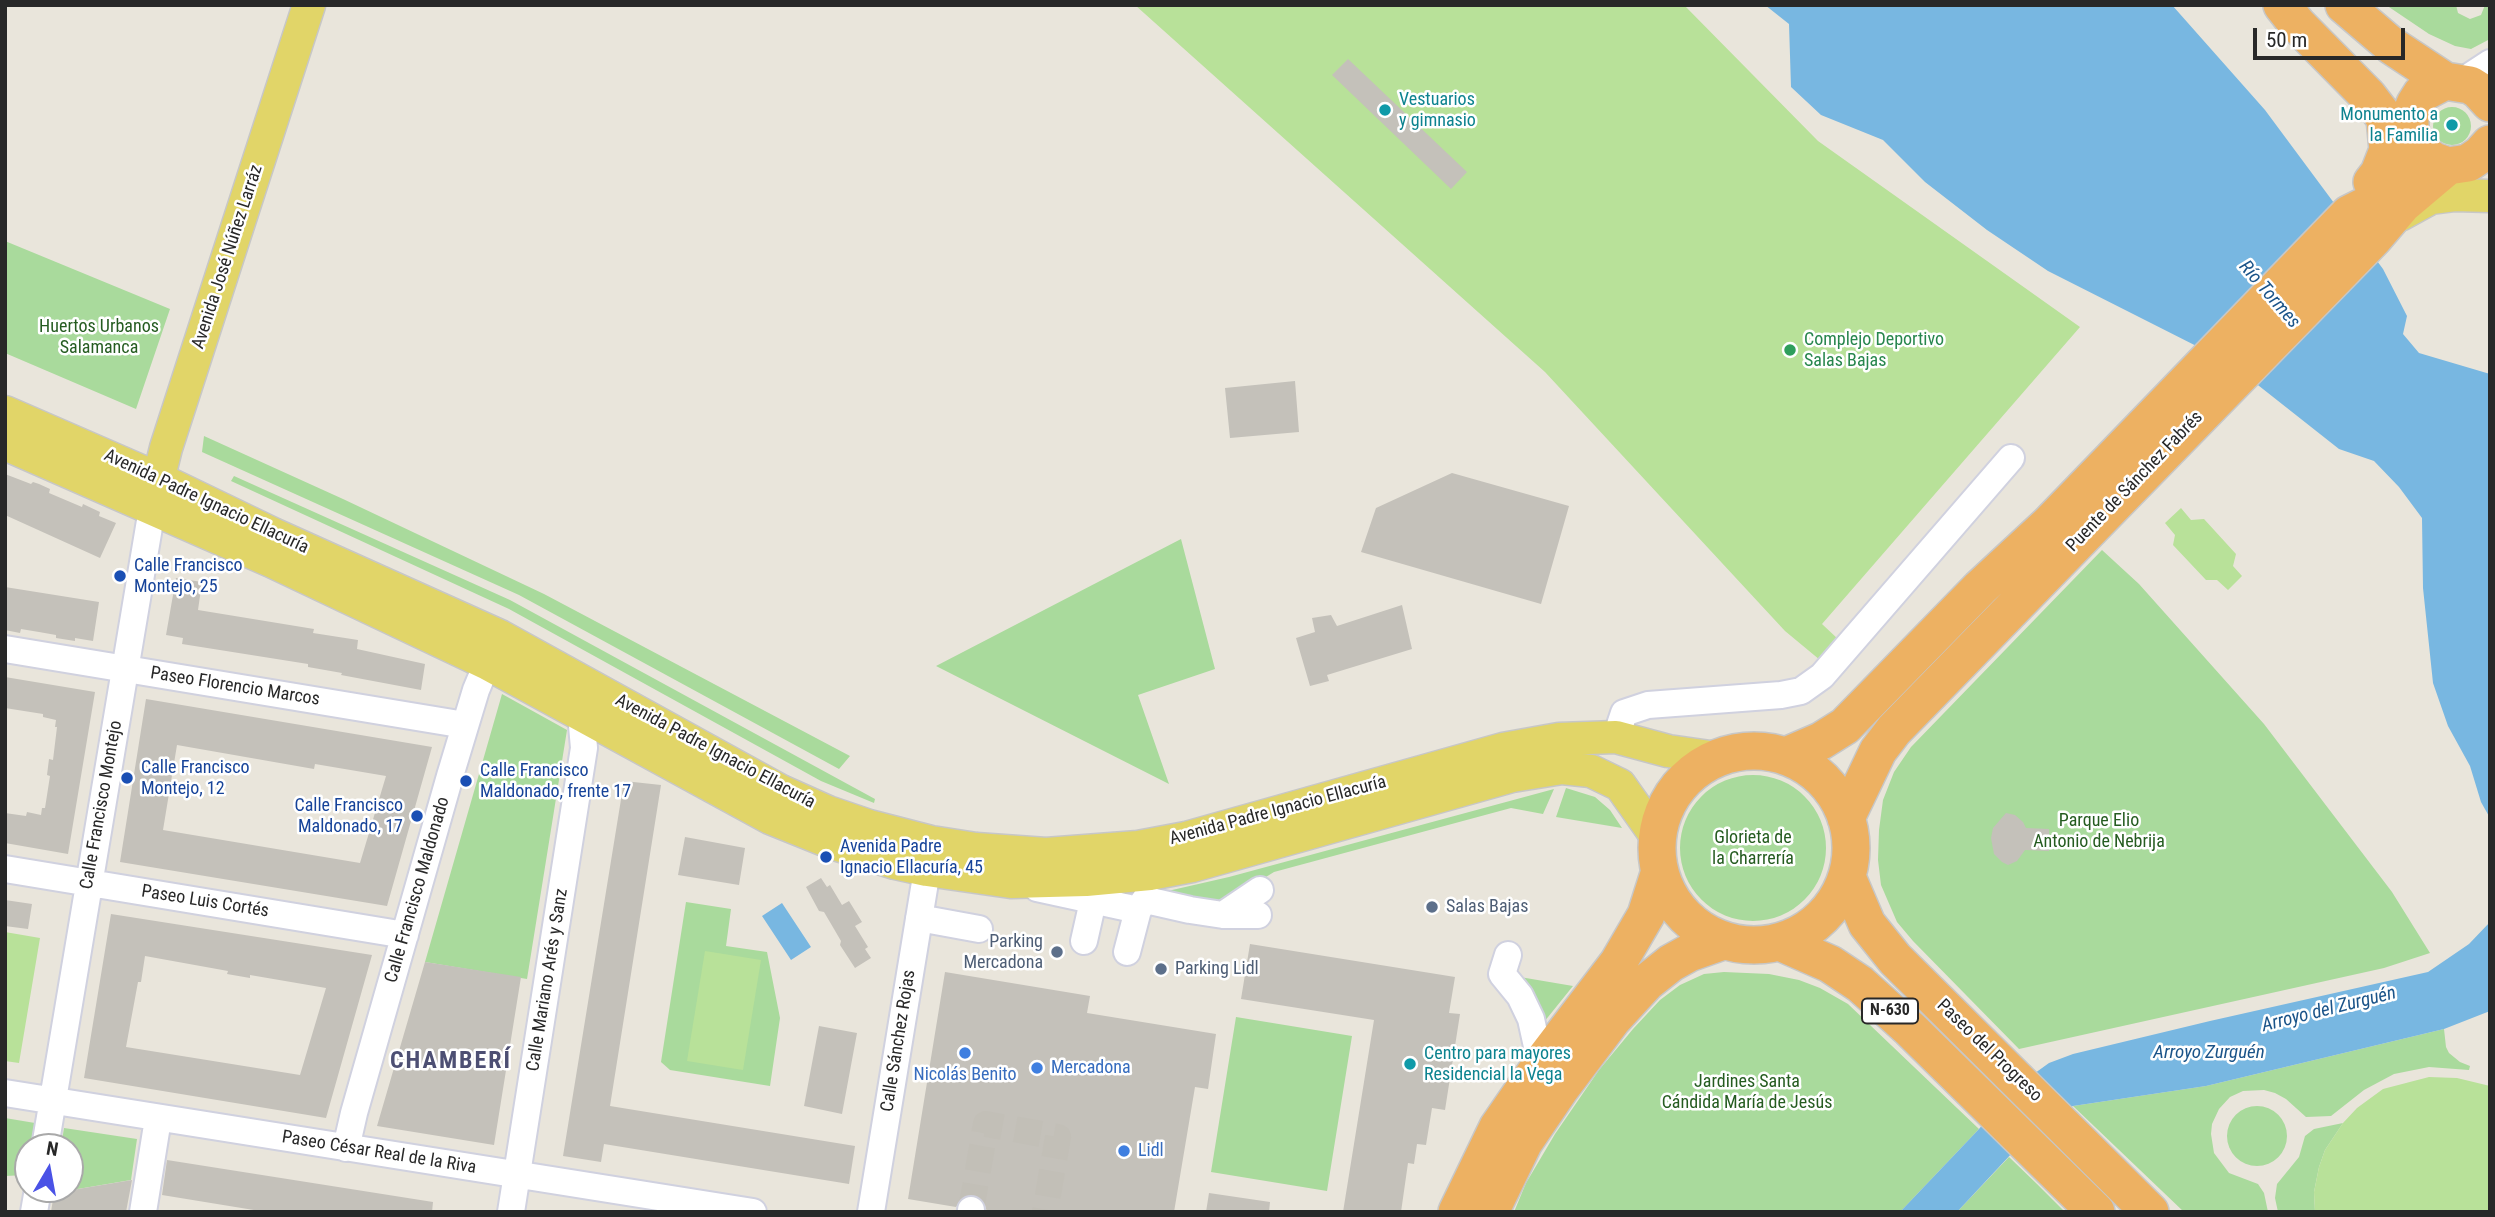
<!DOCTYPE html>
<meta charset="utf-8">
<style>
body{margin:0}
#map{position:relative;width:2495px;height:1217px;overflow:hidden;background:#e9e5db;font-family:"Roboto Condensed",sans-serif}
canvas{display:block}
.frame{position:absolute;inset:0;border:7px solid #282828;pointer-events:none}
.north{position:absolute;left:14px;top:1133px;width:70px;height:70px;box-sizing:border-box;background:#fff;border:2px solid #a9a9a9;border-radius:50%;rotate:10deg;font-size:19px;font-weight:700;line-height:28px;text-align:center;color:#282828}
.north::after{content:'';display:block;margin:auto;width:24px;height:32px;background:#4a52e6;clip-path:polygon(50% 0,100% 100%,50% 72%,0 100%)}
.scale{position:absolute;left:2253px;top:28px;width:152px;height:32px;box-sizing:border-box;border:4px solid #282828;border-top:0;padding-left:9px;font-size:21px;line-height:24px;white-space:nowrap;color:#282828;-webkit-text-stroke:5px #fff;paint-order:stroke}
</style>
<div id="map">
<canvas width="2495" height="1217"></canvas>
<div class="frame"></div>
<div class="north">N</div>
<div class="scale">50 m</div>
</div>
<script>
const ctx = document.querySelector('canvas').getContext('2d');
ctx.lineJoin = 'round';
function fill(path, color) { ctx.fillStyle = color; ctx.fill(path, 'evenodd'); }
const shape = rows => new Path2D(rows.map(r => 'M' + r).join(''));
function stroke(path, color, width, dash) { ctx.strokeStyle = color; ctx.lineWidth = width; ctx.lineCap = dash ? 'butt' : 'round'; ctx.setLineDash(dash || []); ctx.stroke(path); }
function drawText(font, color, halo, rows, align = 'center') {
  ctx.font = font + ' "Roboto Condensed",sans-serif'; ctx.lineWidth = 5; ctx.setLineDash([]); ctx.textBaseline = 'middle'; ctx.strokeStyle = halo; ctx.fillStyle = color; for (const [text, x, y, turn = 0] of rows) {
    ctx.save(); ctx.translate(x, y); ctx.rotate((+turn || 0) * Math.PI / 180); ctx.textAlign = isNaN(turn) ? turn : align; if (halo) ctx.strokeText(text, 0, 0); ctx.fillText(text, 0, 0); ctx.restore();
  }
}
fill(shape([
 [2386,5,2456,5,2458,13,2470,19,2481,15,2485,5,2490,5,2490,39,2471,49,2455,46,2429,34],
 '2433 126a19 19 0 1 1 38 0a19 19 0 1 1-38 0Z',
 [5,241,170,309,136,409,5,353],
 [204,436,343,499,544,594,850,756,839,769,519,595,202,452],
 [234,476,510,600,875,799,874,803,821,781,509,609,231,481],
 [1181,539,1215,669,1138,695,1169,784,936,666],
 [2102,550,2139,584,2264,724,2392,892,2430,953,2384,968,2019,1049,1913,941,1897,922,1881,885,1878,860,1879,830,1883,800,1894,772,1911,747],
 [502,694,567,730,527,979,425,962],
 '1680 848a73 73 0 1 1 146 0a73 73 0 1 1-146 0Z',
 [1566,788,1595,797,1610,810,1622,828,1556,817],
 [1554,789,1543,814,1511,808,1274,872,1219,906,1159,893,1229,877],
 [686,902,731,909,726,946,767,952,780,1018,770,1086,670,1070,661,1062],
 [1724,972,1769,974,1799,980,1820,988,1848,1004,1979,1129,1900,1212,1514,1212,1526,1183,1555,1134,1599,1070,1633,1029,1660,1000,1680,985,1704,974],
 [1514,976,1573,986,1540,1027],
 [1236,1017,1352,1036,1327,1191,1211,1172],
 [2444,1029,2446,1047,2449,1053,2460,1062,2470,1066,2469,1070,2429,1067,2394,1074,2364,1090,2331,1116,2306,1117,2286,1099,2275,1093,2264,1090,2243,1091,2230,1097,2219,1109,2212,1124,2211,1134,2214,1153,2229,1173,2258,1184,2264,1193,2268,1212,2184,1212,2073,1106,2206,1086],
 '2227 1136a30 30 0 1 1 60 0a30 30 0 1 1-60 0Z',
 [5,1118,35,1123,31,1147,28,1147,26,1175,5,1176],
 [2343,1123,2325,1150,2319,1167,2314,1192,2315,1212,2278,1212,2275,1198,2277,1184,2299,1157,2305,1136,2314,1129],
 [64,1128,137,1139,131,1180,54,1193,54,1189,70,1189,70,1147,61,1147],
 [2009,1157,2037,1184,2065,1212,1957,1212]
]), '#a9da9c');
fill(shape([
 [1135,5,1684,5,1818,141,2080,327,1822,624,1839,640,1820,660,1785,631,1545,372],
 [2181,508,2191,520,2204,519,2236,554,2233,566,2242,576,2228,590,2217,580,2206,580,2173,545,2175,535,2165,523],
 [5,932,40,938,19,1063,5,1061],
 [705,951,761,960,743,1070,687,1061],
 [2429,1077,2457,1078,2490,1086,2490,1212,2315,1212,2314,1192,2319,1167,2325,1150,2343,1123,2357,1108,2383,1089]
]), '#b8e199');
fill(shape([
 [1765,5,2172,5,2265,110,2383,269,2407,316,2403,334,2419,353,2490,374,2490,818,2481,802,2470,766,2448,726,2433,683,2423,588,2422,518,2399,487,2374,461,2339,449,2230,363,2048,271,1987,230,1925,182,1883,140,1821,115,1791,87,1789,24],
 [782,903,811,947,791,960,762,916],
 [2490,922,2490,1011,2444,1029,2206,1086,2073,1106,2042,1121,1957,1212,1900,1212,1979,1129,2010,1091,2049,1063,2073,1054,2210,1021,2428,972,2469,944]
]), '#78b7e1');
fill(shape([
 [1348,59,1467,172,1451,189,1332,75],
 [1295,381,1299,432,1230,438,1225,388],
 [1452,473,1569,506,1541,604,1361,552,1376,508],
 [5,474,31,484,33,482,39,484,50,489,49,493,82,507,83,504,100,512,99,516,116,523,100,558,5,515],
 [176,578,202,582,198,610,314,629,313,633,358,640,357,649,425,664,421,690,341,675,342,673,308,667,308,664,182,644,183,638,166,635],
 [5,587,99,602,93,641,75,638,75,641,56,638,56,635,39,632,21,629,20,633,5,630],
 [1402,605,1412,649,1327,675,1329,681,1310,686,1296,638,1315,632,1312,618,1331,615,1337,626],
 [5,677,95,692,68,854,5,843,5,813,26,816,27,812,41,815,42,808,45,808,50,776,47,775,49,759,53,760,57,727,55,727,56,720,43,717,43,714,5,708],
 [146,699,432,747,387,906,120,862],
 [177,745,314,769,315,764,386,776,360,863,163,830],
 [624,781,661,785,610,1106,855,1146,849,1184,604,1144,601,1162,563,1156],
 [2006,813,2015,815,2023,822,2026,828,2049,829,2049,851,2025,850,2017,861,2008,865,2002,862,1994,854,1991,838,1993,828],
 [685,837,745,848,739,885,678,875],
 [821,878,827,887,830,885,842,905,849,901,862,922,855,926,868,947,865,949,871,958,855,968,840,945,841,941,834,929,824,912,819,911,806,887],
 [5,900,32,904,28,929,5,926],
 [111,914,372,955,326,1118,84,1078],
 [145,956,228,971,227,974,250,978,250,975,326,988,300,1075,126,1047,138,982,141,982],
 [1250,944,1455,977,1449,1013,1460,1014,1445,1110,1432,1108,1426,1145,1417,1144,1414,1164,1408,1163,1401,1212,1343,1212,1374,1020,1241,999],
 [425,962,521,977,494,1145,377,1126],
 [945,972,1090,996,1087,1013,1216,1034,1208,1089,1195,1087,1174,1212,987,1212,984,1202,978,1196,972,1194,963,1197,956,1207,908,1199],
 [819,1026,857,1033,842,1114,804,1106],
 [167,1160,433,1202,432,1212,266,1212,162,1195],
 [132,1180,126,1212,51,1212,54,1193],
 [1209,1193,1270,1202,1269,1212,1206,1212]
]), '#c4c1ba');
stroke(shape([
 [971,1210,986,1124,1058,1137,1045,1212]
]), '#c2bfb7', 26, [26, 13]);
const minor = shape([
 [2461,82,2490,63],
 [5,649,465,725],
 [1616,737,1624,713,1648,705,1781,695,1801,691,1822,676,2011,458],
 [5,869,405,935],
 [1037,888,1138,910],
 [1146,900,1190,910,1223,915,1258,915],
 [1223,915,1260,890],
 [919,918,979,929],
 [1084,941,1093,901],
 [1127,952,1138,910,1147,897],
 [1508,955,1502,974,1520,996,1531,1019,1538,1051,1547,1056],
 [5,1093,753,1212],
 [45,1147,152,509],
 [346,1148,354,1113,450,776,476,690,494,647],
 [34,1212,38,1189],
 [143,1212,158,1119],
 [511,1212,584,748,581,714],
 [871,1212,927,870],
 [971,1212,971,1210]
]);
const major = shape([
 [2400,215,2431,198,2455,195,2490,196],
 [5,412,159,479,273,534,500,636,781,791,828,812,869,826,931,842,976,849,1046,854,1138,847,1186,838,1503,749,1559,739,1616,737,1668,751,1717,758],
 [5,444,271,561,486,663,770,818,832,843,895,863,927,870,1011,882,1086,880,1150,874,1192,866,1512,776,1562,768,1591,771,1620,785,1656,836],
 [154,497,166,448,309,5]
]);
const highway = shape([
 [2282,5,2297,24,2368,96,2385,118,2388,150,2379,173,2372,182],
 [2344,5,2392,46,2445,81],
 [2490,103,2478,90,2470,85,2445,81,2422,93,2415,104,2410,116,2410,129,2414,141,2422,153,2434,161,2448,166,2468,163,2480,155,2490,144],
 '1657 848a97 97 0 1 1 194 0a97 97 0 1 1-194 0Z',
 [1786,756,1821,741,1845,726,1980,588,2049,524,2349,214,2371,203,2389,187,2402,167,2414,141],
 [1846,818,1878,751,1894,730,2374,238,2403,204,2448,166],
 [1847,877,1867,924,1895,959,2150,1212],
 [1780,942,1830,964,1860,984,1910,1029,2096,1212],
 [1457,1212,1498,1127,1547,1056,1618,963,1646,915,1659,874],
 [1490,1212,1524,1142,1560,1089,1612,1020,1647,982,1671,963,1689,953,1723,941]
]);
stroke(minor, '#d0d1df', 30);
stroke(major, '#c7c7c7', 35);
stroke(highway, '#c7c7c7', 40);
stroke(minor, '#fff', 26);
stroke(major, '#e1d568', 32);
stroke(highway, '#edb162', 37);
for (const [x, y, r, color] of [
 [1385,110,7,"#0f9aa8"],
 [2452,125,7,"#0f9aa8"],
 [1790,350,7,"#2e9e5b"],
 [120,576,7,"#1a4fb4"],
 [127,778,7,"#1a4fb4"],
 [466,781,7,"#1a4fb4"],
 [417,816,7,"#1a4fb4"],
 [826,857,7,"#1a4fb4"],
 [1432,907,7,"#5c6f8a"],
 [1057,952,7,"#5c6f8a"],
 [1161,969,7,"#5c6f8a"],
 [965,1053,7,"#3f7fe0"],
 [1410,1064,7,"#0f9aa8"],
 [1037,1068,7,"#3f7fe0"],
 [1124,1151,7,"#3f7fe0"]
]) { const dot = new Path2D(); dot.arc(x, y, r, 0, 2 * Math.PI); ctx.fillStyle = color; ctx.fill(dot); stroke(dot, '#fff', 2.5); }
for (const [x, y, w] of [
 [1890,1011,56]
]) { const box = new Path2D(); box.roundRect(x - w / 2, y - 12.5, w, 25, 5); ctx.fillStyle = '#fff'; ctx.fill(box); stroke(box, '#282828', 2); }
drawText('bold 16px', '#282828', null, [
 ["N-630",1890,1011]
]);
drawText('18px', '#0d838f', '#fff', [
 ["Vestuarios",1399,100],
 ["y gimnasio",1399,121],
 ["Monumento a",2438,115,"right"],
 ["la Familia",2438,136,"right"],
 ["Centro para mayores",1424,1054],
 ["Residencial la Vega",1424,1075]
], 'left');
drawText('18px', '#282828', '#fff', [
 ["Avenida José Núñez Larráz",228,257,-72],
 ["Puente de Sánchez Fabrés",2135,482,-46],
 ["Avenida Padre Ignacio Ellacuría",206,502,25],
 ["Paseo Florencio Marcos",235,687,9],
 ["Avenida Padre Ignacio Ellacuría",715,752,28],
 ["Calle Francisco Montejo",102,805,-80],
 ["Avenida Padre Ignacio Ellacuría",1278,811,-15],
 ["Calle Francisco Maldonado",418,890,-74],
 ["Paseo Luis Cortés",205,902,9],
 ["Calle Mariano Arés y Sanz",548,980,-81],
 ["Calle Sánchez Rojas",899,1041,-81],
 ["Paseo del Progreso",1989,1051,44],
 ["Paseo César Real de la Riva",379,1153,9]
]);
drawText('18px', '#255c20', '#fff', [
 ["Huertos Urbanos",99,327],
 ["Salamanca",99,348],
 ["Parque Elio",2099,821],
 ["Antonio de Nebrija",2099,842],
 ["Glorieta de",1753,838],
 ["la Charrería",1753,859],
 ["Jardines Santa",1747,1082],
 ["Cándida María de Jesús",1747,1103]
]);
drawText('18px', '#27864d', '#fff', [
 ["Complejo Deportivo",1804,340],
 ["Salas Bajas",1804,361]
], 'left');
drawText('18px', '#164399', '#fff', [
 ["Calle Francisco",134,566],
 ["Montejo, 25",134,587],
 ["Calle Francisco",141,768],
 ["Montejo, 12",141,789],
 ["Calle Francisco",480,771],
 ["Maldonado, frente 17",480,792],
 ["Calle Francisco",403,806,"right"],
 ["Maldonado, 17",403,827,"right"],
 ["Avenida Padre",840,847],
 ["Ignacio Ellacuría, 45",840,868]
], 'left');
drawText('18px', '#4e5e75', '#fff', [
 ["Salas Bajas",1446,907],
 ["Parking",1043,942,"right"],
 ["Mercadona",1043,963,"right"],
 ["Parking Lidl",1175,969]
], 'left');
drawText('18px', '#366cbe', '#fff', [
 ["Mercadona",1051,1068],
 ["Nicolás Benito",965,1075,"center"],
 ["Lidl",1138,1151]
], 'left');
drawText('italic 19px', '#1b5489', '#fff', [
 ["Río Tormes",2269,295,49],
 ["Arroyo del Zurguén",2329,1010,-14],
 ["Arroyo Zurguén",2209,1053]
]);
ctx.letterSpacing = '2px';
drawText('bold 24px', '#4d4f73', '#fff', [
 ["CHAMBERÍ",451,1062]
]);
ctx.letterSpacing = '0px';
</script>
